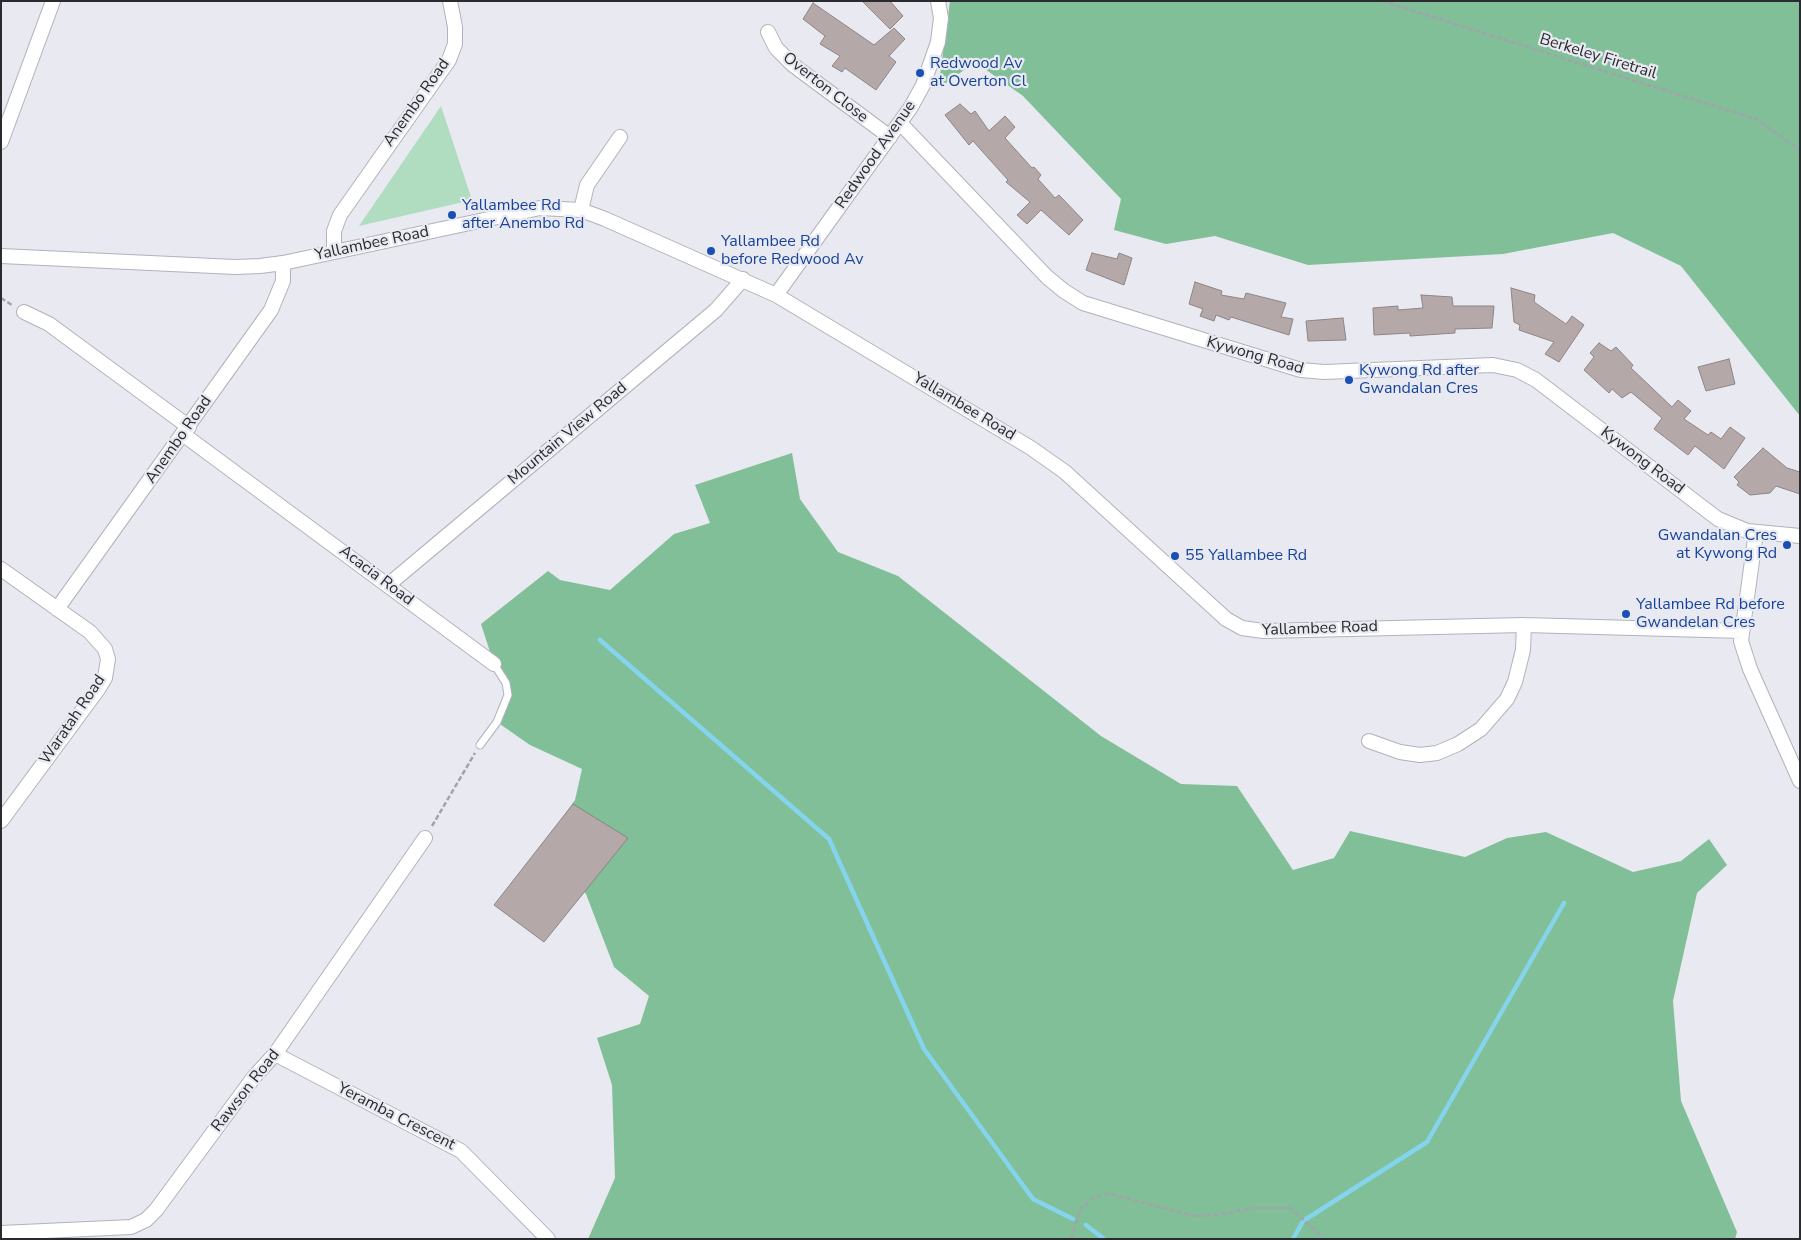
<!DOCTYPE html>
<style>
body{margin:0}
#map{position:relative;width:1801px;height:1240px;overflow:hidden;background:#e9e9f2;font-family:"Nunito Sans",sans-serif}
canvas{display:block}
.frame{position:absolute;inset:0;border:2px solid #2a2b2e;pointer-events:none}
</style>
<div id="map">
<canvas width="1801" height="1240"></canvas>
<div class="frame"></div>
</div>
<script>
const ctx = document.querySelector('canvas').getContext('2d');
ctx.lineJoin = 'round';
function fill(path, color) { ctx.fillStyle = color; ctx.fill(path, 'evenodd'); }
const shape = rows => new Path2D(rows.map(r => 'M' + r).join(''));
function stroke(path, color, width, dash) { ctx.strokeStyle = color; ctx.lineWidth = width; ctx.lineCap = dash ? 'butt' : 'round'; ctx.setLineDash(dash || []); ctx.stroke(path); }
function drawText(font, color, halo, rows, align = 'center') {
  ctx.font = font + ' "Nunito Sans",sans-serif'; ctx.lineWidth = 4.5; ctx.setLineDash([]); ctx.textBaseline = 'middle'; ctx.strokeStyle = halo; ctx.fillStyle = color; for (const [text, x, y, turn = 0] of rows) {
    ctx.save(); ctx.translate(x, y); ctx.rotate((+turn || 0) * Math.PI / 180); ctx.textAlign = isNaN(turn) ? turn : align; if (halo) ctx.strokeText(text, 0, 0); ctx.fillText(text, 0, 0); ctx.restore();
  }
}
fill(shape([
 [441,106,472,200,359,226]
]), '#b0dcbf');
fill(shape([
 [950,1,1800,1,1800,416,1681,266,1613,233,1503,254,1308,265,1215,236,1166,244,1114,230,1121,199,1023,96,975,62,942,86,940,75],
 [792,453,800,499,838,552,898,576,1101,736,1181,784,1237,786,1293,870,1334,858,1350,831,1465,857,1507,838,1546,832,1633,872,1681,861,1709,839,1727,865,1697,893,1673,1001,1681,1101,1737,1232,1735,1239,588,1239,615,1178,612,1085,597,1038,640,1024,649,996,614,967,586,894,542,847,575,800,582,769,530,745,497,722,508,695,494,664,481,624,548,571,560,580,610,590,674,534,710,523,695,485]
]), '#81bf98');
stroke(shape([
 [600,640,829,839,924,1049,1033,1199,1073,1219],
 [1086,1225,1104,1239],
 [1293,1239,1303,1221,1427,1142,1564,903]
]), '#85d4ee', 4.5);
const building = shape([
 [862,1,890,1,903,16,890,29,862,1],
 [813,3,874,45,894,28,905,39,889,56,896,62,876,90,845,68,842,72,832,66,840,56,820,44,825,36,803,19,813,3],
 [960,104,971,114,975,111,989,131,1005,116,1015,127,1005,138,1032,168,1034,167,1041,175,1038,179,1055,198,1059,195,1083,220,1069,235,1041,210,1027,224,1017,215,1030,202,1006,182,1008,180,973,141,969,145,945,115,960,104],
 [1092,253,1117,259,1119,253,1132,258,1124,285,1086,270,1092,253],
 [1195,282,1222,291,1221,295,1244,299,1246,293,1286,303,1281,317,1293,319,1289,335,1231,317,1229,320,1216,315,1214,321,1200,316,1203,309,1189,304,1195,282],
 [1511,288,1535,295,1534,302,1566,324,1572,316,1584,325,1559,362,1545,354,1554,342,1519,330,1520,325,1514,322,1511,288],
 [1421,295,1452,297,1453,306,1494,306,1492,328,1455,329,1455,333,1410,336,1410,333,1374,335,1373,308,1398,306,1398,310,1423,308,1421,295],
 [1343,318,1346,340,1308,341,1306,321,1343,318],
 [1599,343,1611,351,1616,347,1633,365,1631,368,1672,407,1678,400,1691,411,1684,419,1708,435,1711,432,1721,439,1730,427,1745,438,1724,469,1695,446,1688,455,1654,429,1662,418,1631,392,1622,398,1612,389,1609,393,1584,370,1594,357,1590,353,1599,343],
 [1729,359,1735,384,1706,391,1698,367,1729,359],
 [1763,448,1787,468,1800,472,1800,494,1776,486,1770,493,1750,495,1737,485,1739,482,1734,477,1763,448],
 [573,804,628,838,544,942,494,905,573,804]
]);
fill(building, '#b4a9a8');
stroke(building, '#8e8483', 1);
const lane = shape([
 [480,745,497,722,508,695,506,683,494,664]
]);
const street = shape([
 [768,32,776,48,793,65,890,137],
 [901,124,1047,277,1064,291,1083,303,1301,370,1324,372,1493,365,1517,370,1536,380,1718,519,1747,531,1800,536],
 [1,142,53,1],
 [581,210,587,185,620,137],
 [334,252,334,231,340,215,449,60,455,44,455,27,450,1],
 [1,256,235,267,260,266,283,263,540,208,581,210,605,219,776,295,1031,448,1065,472,1226,619,1242,628,1263,631,1524,625,1742,631],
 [776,295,911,107,923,85,938,42,941,18,938,1],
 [24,312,49,324,189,427],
 [184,435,494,664],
 [1756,532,1741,641,1750,669,1800,781],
 [1,569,90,632,105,649,108,659,105,678,99,688,1,821],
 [388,585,716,310,743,279],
 [57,609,271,310,283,281,283,263],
 [1369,741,1400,752,1420,755,1437,753,1458,744,1481,729,1507,699,1515,682,1523,650,1524,625],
 [275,1054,461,1151,548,1239],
 [1,1233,131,1227,146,1220,156,1210,254,1077,275,1054,425,838]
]);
stroke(lane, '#b1b2bb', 9);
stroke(street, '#b1b2bb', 16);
stroke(shape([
 [1382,1,1756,119,1800,150],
 [1,298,12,305],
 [432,826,475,753],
 [1071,1239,1081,1208,1096,1196,1110,1194,1195,1216,1216,1215,1255,1208,1290,1208,1325,1239]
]), '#a2a3aa', 2.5, [5, 2.5]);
stroke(lane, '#fff', 7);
stroke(street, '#fff', 14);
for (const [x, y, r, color] of [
 [920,73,5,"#1a4fb4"],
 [452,215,5,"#1a4fb4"],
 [711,251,5,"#1a4fb4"],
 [1349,380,5,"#1a4fb4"],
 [1787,545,5,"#1a4fb4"],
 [1175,556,5,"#1a4fb4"],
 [1626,614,5,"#1a4fb4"]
]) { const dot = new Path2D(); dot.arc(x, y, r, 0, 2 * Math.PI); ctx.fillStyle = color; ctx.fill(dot); stroke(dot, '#e9e9f2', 2); }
drawText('16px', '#2a2b2e', '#e9e9f2', [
 ["Berkeley Firetrail",1598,57,17],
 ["Overton Close",825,88,38],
 ["Anembo Road",417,103,-55],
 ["Redwood Avenue",876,155,-55],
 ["Yallambee Road",372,244,-12],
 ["Kywong Road",1255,356,16],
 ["Yallambee Road",964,407,31],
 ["Mountain View Road",568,434,-40],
 ["Anembo Road",179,440,-55],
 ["Kywong Road",1642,461,37],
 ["Acacia Road",376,576,37],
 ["Yallambee Road",1320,629,-2],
 ["Waratah Road",73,720,-56],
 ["Rawson Road",246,1091,-52],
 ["Yeramba Crescent",396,1117,27]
]);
drawText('16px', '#164399', '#e9e9f2', [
 ["Redwood Av",930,64],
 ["at Overton Cl",930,82],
 ["Yallambee Rd",462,206],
 ["after Anembo Rd",462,224],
 ["Yallambee Rd",721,242],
 ["before Redwood Av",721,260],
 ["Kywong Rd after",1359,371],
 ["Gwandalan Cres",1359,389],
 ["Gwandalan Cres",1777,536,"right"],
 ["at Kywong Rd",1777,554,"right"],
 ["55 Yallambee Rd",1185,556],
 ["Yallambee Rd before",1636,605],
 ["Gwandelan Cres",1636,623]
], 'left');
</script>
